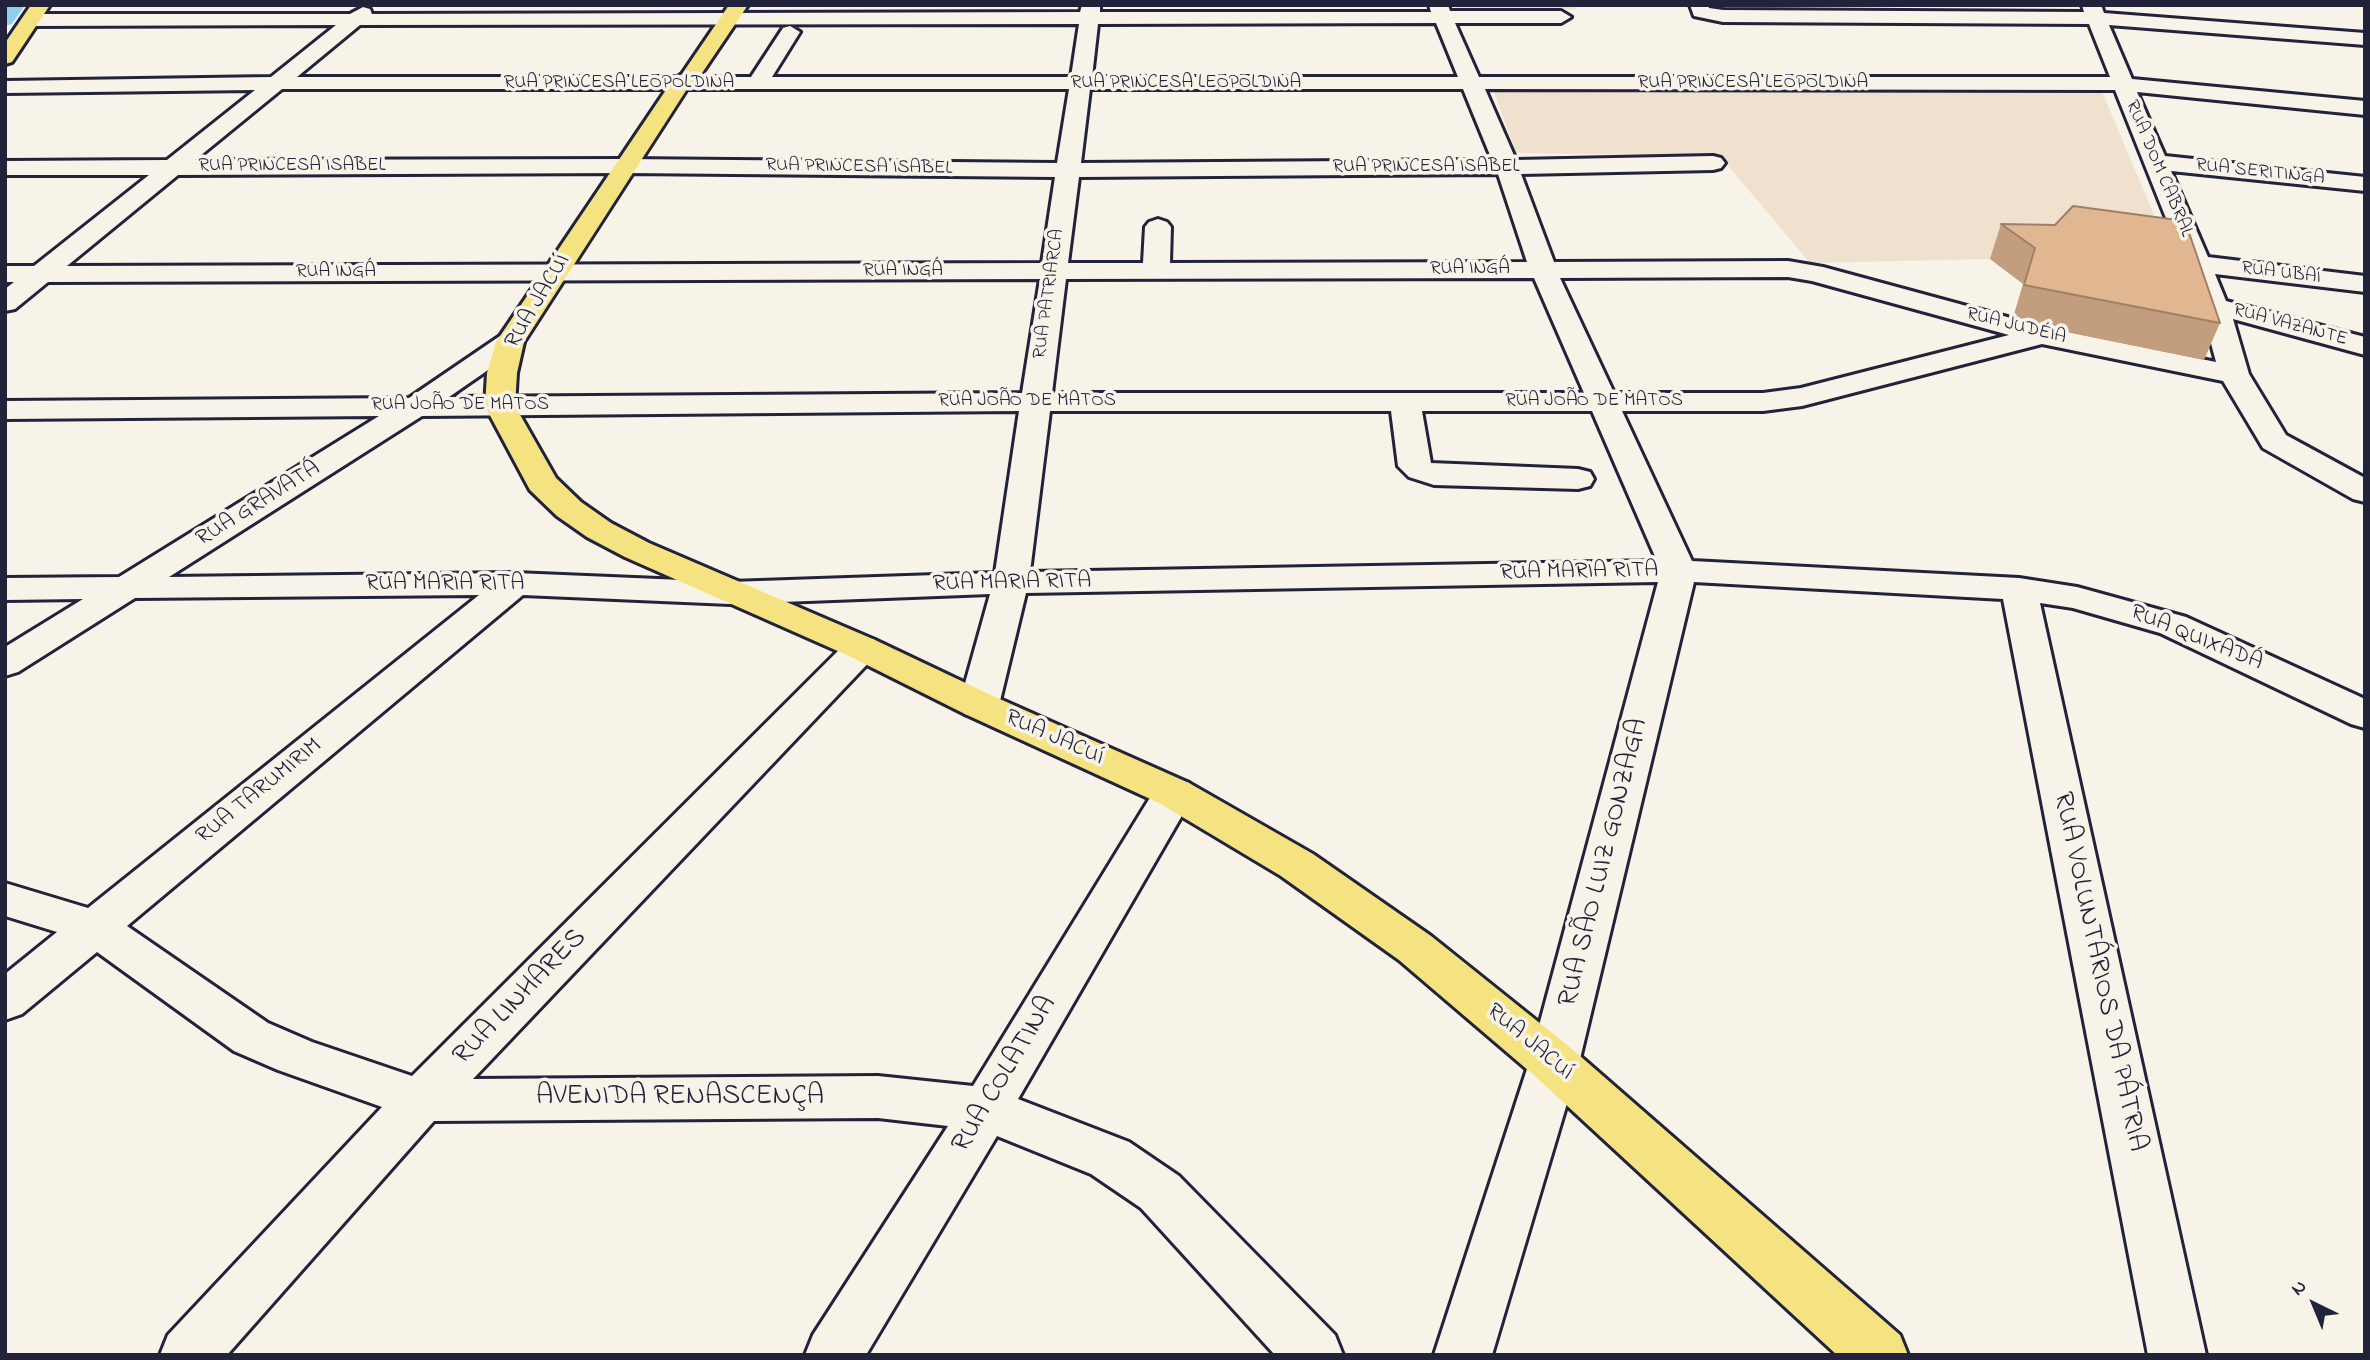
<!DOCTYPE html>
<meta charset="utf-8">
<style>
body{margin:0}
#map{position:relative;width:2370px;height:1360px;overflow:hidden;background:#f7f3e8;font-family:"Indie Flower",sans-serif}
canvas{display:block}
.frame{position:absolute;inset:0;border:7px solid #22223b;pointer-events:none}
.north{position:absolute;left:2279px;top:1269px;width:70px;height:70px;-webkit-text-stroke:5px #f7f3e8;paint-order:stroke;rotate:317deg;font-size:19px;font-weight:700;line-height:28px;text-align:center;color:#22223b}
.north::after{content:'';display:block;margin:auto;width:24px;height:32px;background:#22223b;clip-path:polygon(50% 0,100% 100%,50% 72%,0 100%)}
</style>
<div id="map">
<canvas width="2370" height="1360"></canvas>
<div class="frame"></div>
<div class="north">N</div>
</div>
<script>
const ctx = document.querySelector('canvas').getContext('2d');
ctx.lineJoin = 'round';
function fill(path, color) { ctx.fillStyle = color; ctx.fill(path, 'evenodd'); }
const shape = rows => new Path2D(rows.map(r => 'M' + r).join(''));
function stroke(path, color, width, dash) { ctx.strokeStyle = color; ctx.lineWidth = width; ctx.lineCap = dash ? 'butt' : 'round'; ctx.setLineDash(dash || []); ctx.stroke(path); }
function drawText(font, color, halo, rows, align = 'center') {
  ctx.font = font + ' "Indie Flower",sans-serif'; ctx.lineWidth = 7; ctx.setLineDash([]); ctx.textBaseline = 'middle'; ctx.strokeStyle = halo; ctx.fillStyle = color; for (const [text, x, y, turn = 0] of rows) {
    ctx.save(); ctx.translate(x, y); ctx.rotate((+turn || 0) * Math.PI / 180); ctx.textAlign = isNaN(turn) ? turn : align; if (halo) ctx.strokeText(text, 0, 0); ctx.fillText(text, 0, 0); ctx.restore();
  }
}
fill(shape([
 [1456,5,1574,5,1576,9,1457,9],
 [1491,84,2100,87,2171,255,1810,263,1720,156,1516,153]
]), '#f0e1ce');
fill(shape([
 [6,5,25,5,12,24,5,26,6,5]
]), '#8ecff0');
const minor = shape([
 [1082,5,1100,5,1100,12,1431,12,1429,5,1448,5,1450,11,1561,11,1571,17,1561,23,1455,23,1479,77,2110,77,2089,24,1723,22,1694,16,1690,5,1708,5,1709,8,1723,10,2084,12,2082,5,2101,5,2104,13,2365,33,2365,45,2109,25,2132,79,2365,101,2365,115,2137,92,2165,156,2365,177,2365,191,2171,171,2208,257,2365,276,2365,292,2215,274,2226,301,2365,337,2365,355,2233,319,2249,374,2286,435,2365,478,2365,502,2353,499,2263,448,2223,381,2042,344,1802,406,1763,411,1622,411,1692,561,2019,578,2077,587,2186,617,2365,699,2365,728,2351,724,2160,633,2073,608,2040,603,2206,1355,2148,1355,2003,599,1694,582,1579,1063,1492,1355,1434,1355,1529,1063,1658,582,1026,593,999,705,993,714,979,718,965,714,959,705,990,594,730,604,523,595,127,926,268,1023,312,1042,412,1076,849,640,862,636,875,640,881,648,875,656,473,1079,878,1076,973,1086,1159,783,1174,779,1189,783,1195,793,1018,1099,1129,1142,1179,1176,1335,1335,1343,1355,1275,1355,1141,1208,1091,1174,997,1136,866,1355,805,1355,813,1335,948,1126,878,1118,434,1121,227,1355,160,1355,168,1335,382,1107,278,1070,234,1051,97,952,22,1014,5,1020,5,974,57,932,5,916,5,883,88,908,479,595,135,598,18,672,5,676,5,647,83,599,5,600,5,578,119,577,379,416,5,419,5,401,409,398,500,336,510,333,520,336,524,342,520,348,449,397,1022,393,1040,279,48,282,15,309,5,311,5,289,14,282,5,282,5,266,34,266,149,175,5,175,5,161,167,160,255,90,5,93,5,81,271,77,336,25,31,26,21,20,31,14,350,14,363,7,370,9,372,14,1080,12,1082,5],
 [1436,23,1458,77,1092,77,1098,24,1436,23],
 [1079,24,1071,77,772,77,800,32,790,26,783,28,751,77,297,77,360,25,1079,24],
 [282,89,1069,89,1057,163,626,159,195,160,282,89],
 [1090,89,1463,89,1492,160,1081,163,1090,89],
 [1485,89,2115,90,2201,306,2216,362,2044,327,1823,267,1788,261,1554,262,1521,174,1713,170,1721,168,1725,163,1721,158,1713,156,1516,160,1485,89],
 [626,173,1055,177,1042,263,67,266,178,175,626,173],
 [1498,174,1527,262,1170,263,1171,227,1167,222,1158,219,1149,222,1145,227,1143,263,1068,263,1079,177,1498,174],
 [1788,277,1812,281,2009,335,1801,388,1763,393,1614,393,1560,278,1788,277],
 [1534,278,1584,393,1052,393,1066,279,1534,278],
 [1019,411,995,573,730,582,515,573,169,577,422,416,1019,411],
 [1050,411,1391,411,1398,466,1409,477,1434,485,1578,489,1590,486,1594,479,1590,472,1578,469,1431,463,1422,411,1592,411,1657,561,1030,572,1050,411]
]);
const major = shape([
 [31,5,50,5,12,62,5,64,5,43,31,5],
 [729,5,748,5,696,82,687,89,524,342,517,373,515,406,556,478,581,502,611,523,649,543,875,640,993,696,1189,783,1313,854,1431,936,1572,1049,1900,1335,1908,1355,1837,1355,1536,1077,1399,960,1281,876,1159,803,965,714,849,656,625,557,587,537,557,516,530,490,485,406,487,373,496,342,672,81,682,74,729,5]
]);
stroke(minor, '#22223b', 6);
stroke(major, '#22223b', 6);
fill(minor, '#f7f3e8');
fill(major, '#f5e382');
fill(shape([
 [2001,224,2055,225,2220,323,2204,360,2012,321,2023,284,1990,259]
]), '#c29d7e');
const building = shape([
 [2073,206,2185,221,2220,323,2024,285,2035,248,2001,224,2055,225,2073,206]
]);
fill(building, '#e1b792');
stroke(building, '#9e8066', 2);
drawText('19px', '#22223b', '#f7f3e8', [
 ["RUA PRINCESA LEOPOLDINA",619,84],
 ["RUA PRINCESA LEOPOLDINA",1186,84],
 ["RUA PRINCESA LEOPOLDINA",1753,84],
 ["RUA PRINCESA ISABEL",292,167],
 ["RUA PRINCESA ISABEL",859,168,1],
 ["RUA PRINCESA ISABEL",1426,168],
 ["RUA DOM CABRAL",2158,169,67],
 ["RUA SERITINGA",2260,173,6],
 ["RUA INGÁ",1470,270],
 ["RUA INGÁ",903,272],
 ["RUA INGÁ",336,273],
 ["RUA UBAÍ",2281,274,7],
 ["RUA PATRIARCA",1050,294,-82],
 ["RUA VAZANTE",2290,326,15],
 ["RUA JUDÉIA",2016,327,14],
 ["RUA JOÃO DE MATOS",1027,402],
 ["RUA JOÃO DE MATOS",1594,402],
 ["RUA JOÃO DE MATOS",460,406]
]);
drawText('23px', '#22223b', '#f7f3e8', [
 ["RUA JACUÍ",539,302,-59],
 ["RUA GRAVATÁ",259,505,-32],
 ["RUA MARIA RITA",1579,573,-1],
 ["RUA MARIA RITA",1012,584,-1],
 ["RUA MARIA RITA",445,585],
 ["RUA QUIXADÁ",2196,639,22],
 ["RUA JACUÍ",1054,739,24],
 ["RUA TARUMIRIM",260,792,-39],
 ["RUA JACUÍ",1529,1043,40]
]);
drawText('28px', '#22223b', '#f7f3e8', [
 ["RUA SÃO LUIZ GONZAGA",1605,863,-76],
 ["RUA VOLUNTÁRIOS DA PÁTRIA",2098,972,78],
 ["RUA LINHARES",521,998,-46],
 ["RUA COLATINA",1006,1075,-59],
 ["AVENIDA RENASCENÇA",680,1098]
]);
</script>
